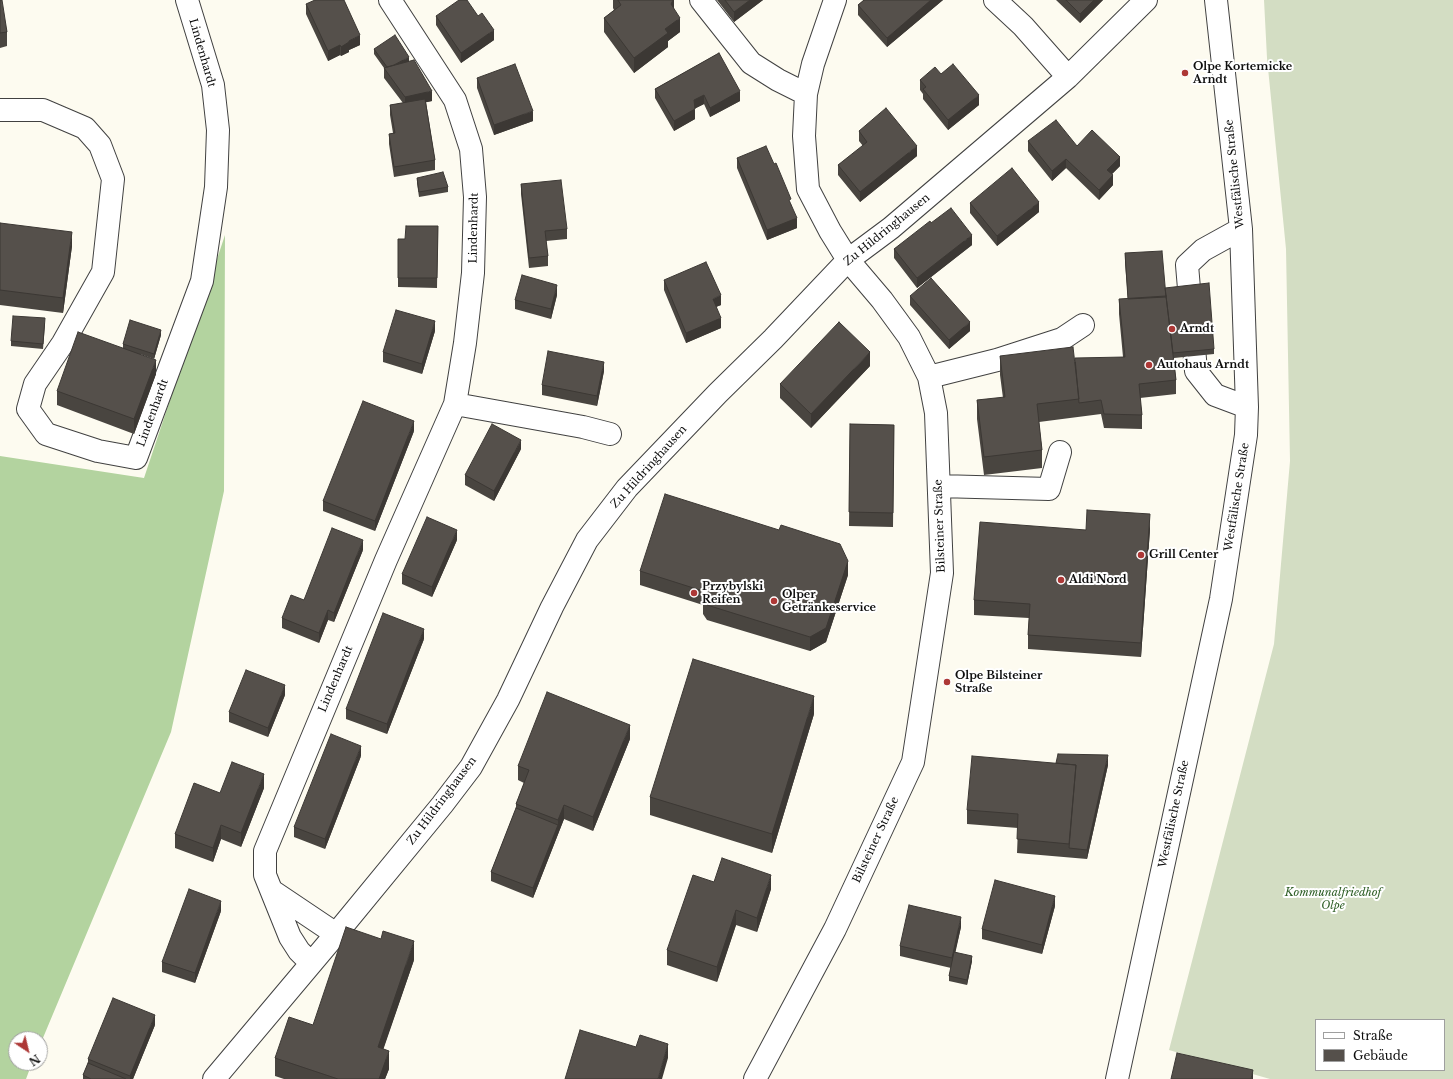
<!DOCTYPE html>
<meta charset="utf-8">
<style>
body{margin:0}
#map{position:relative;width:1453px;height:1079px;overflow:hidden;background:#fdfbf0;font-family:"Libre Baskerville",serif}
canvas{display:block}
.legend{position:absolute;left:1315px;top:1019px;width:130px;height:52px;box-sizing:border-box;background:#fff;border:1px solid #9f9f9f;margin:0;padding:5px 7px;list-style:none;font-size:12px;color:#0e0e0e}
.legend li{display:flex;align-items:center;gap:8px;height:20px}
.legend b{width:20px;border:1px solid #9f9f9f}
.north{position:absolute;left:8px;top:1031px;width:40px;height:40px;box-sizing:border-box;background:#fff;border:1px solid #9f9f9f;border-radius:50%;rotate:145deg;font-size:11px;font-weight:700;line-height:16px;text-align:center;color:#0e0e0e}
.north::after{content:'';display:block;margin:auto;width:14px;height:18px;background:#ad3836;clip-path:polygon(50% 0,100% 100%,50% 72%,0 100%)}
</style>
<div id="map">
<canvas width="1453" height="1079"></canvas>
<ul class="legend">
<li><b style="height:5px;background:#fff"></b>Straße</li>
<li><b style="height:11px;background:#55504b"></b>Gebäude</li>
</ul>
<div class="north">N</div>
</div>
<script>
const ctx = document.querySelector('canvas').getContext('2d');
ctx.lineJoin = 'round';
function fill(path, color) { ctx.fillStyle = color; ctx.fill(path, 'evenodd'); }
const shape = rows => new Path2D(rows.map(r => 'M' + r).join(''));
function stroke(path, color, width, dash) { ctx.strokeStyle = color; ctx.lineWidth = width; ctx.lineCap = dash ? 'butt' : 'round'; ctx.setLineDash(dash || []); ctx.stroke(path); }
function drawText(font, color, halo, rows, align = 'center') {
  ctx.font = font + ' "Libre Baskerville",serif'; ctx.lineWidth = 4; ctx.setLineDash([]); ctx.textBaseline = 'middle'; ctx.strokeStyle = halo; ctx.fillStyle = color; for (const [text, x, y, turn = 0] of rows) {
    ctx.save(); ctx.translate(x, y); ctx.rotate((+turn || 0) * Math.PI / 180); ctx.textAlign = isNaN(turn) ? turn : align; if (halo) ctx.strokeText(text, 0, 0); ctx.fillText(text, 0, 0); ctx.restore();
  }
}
fill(shape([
 [225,235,224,491,171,732,40,1045,40,1039,16,1039,16,1063,32,1063,26,1079,0,1079,0,456,144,478]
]), '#b3d39f');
fill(shape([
 [1264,0,1453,0,1453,1079,1270,1079,1169,1050,1274,644,1290,461,1286,249,1267,58],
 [1316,1020,1444,1020,1444,1070,1316,1070]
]), '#d3ddc3');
const minor = shape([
 [701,0,751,63,778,80,806,94],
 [995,0,1023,26,1068,77],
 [0,110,43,110,85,128,100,145,113,179,103,272,63,343,35,384,28,409,46,434,98,451,136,458,202,281,216,187,218,130,213,85,187,0],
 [1241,229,1203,250,1187,265,1196,371,1215,395,1247,407],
 [929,377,997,360,1062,339,1083,325],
 [455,404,583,427,610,434],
 [939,486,1049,489,1060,452],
 [272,891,336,934],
 [311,963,299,951,290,937,265,875,265,851,386,560,455,404,465,343,473,273,475,197,471,149,455,100,390,0],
 [214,1079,336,934,442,805,471,767,508,700,552,607,587,540,627,488,718,393,773,339,848,260,891,228,1068,77,1146,0],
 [755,1079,835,929,913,762,942,573,936,413,929,377,909,337,882,300,848,260,830,231,808,189,804,136,806,94,813,64,835,0],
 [1117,1079,1221,599,1246,435,1247,407,1241,229,1216,0]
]);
stroke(minor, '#414141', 24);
stroke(minor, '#fff', 22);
fill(shape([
 [0,0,7,32,7,46,0,48],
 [613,0,674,0,674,9,680,32,668,41,668,47,634,73,604,32,604,18,614,10,613,8],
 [717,0,763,0,734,22],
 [864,0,943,0,887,47,858,15,858,5],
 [1056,0,1103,0,1080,23],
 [306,4,360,45,349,50,349,52,341,56,340,55,328,61,306,14],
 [436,16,478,16,494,40,461,63,436,25],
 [374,49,409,62,432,101,426,102,435,160,435,170,394,177,389,144,389,134,393,133,390,115,390,105,403,103,384,78,384,68,374,54],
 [719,53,740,101,710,117,704,104,694,109,695,119,674,131,655,98,655,89],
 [941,74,979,105,948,130,923,99,923,94,920,90,920,80],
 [477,78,533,121,494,135,477,88],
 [859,131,917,156,860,202,838,175,838,165,863,146,859,141],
 [1028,141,1077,146,1120,166,1112,174,1113,185,1099,200,1066,168,1052,181,1028,151],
 [737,158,791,204,797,228,767,240,737,168],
 [417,178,448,187,448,192,419,197,417,183],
 [521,184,567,229,567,239,546,241,548,256,548,266,529,268,521,194],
 [970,203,1039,212,997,246,970,213],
 [0,223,72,246,63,313,0,305],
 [931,223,972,245,917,288,894,258,894,249],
 [438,226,437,288,398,287,398,239,405,239],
 [1125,253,1165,288,1214,349,1214,354,1174,358,1176,380,1176,394,1140,398,1142,415,1142,429,1104,428,1101,414,1039,422,1042,450,1042,468,984,475,977,419,977,400,1003,398,1000,375,1000,356,1075,362,1123,357,1119,314,1119,299,1128,299,1125,263],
 [664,280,721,305,716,307,721,328,686,343,664,290],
 [557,295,551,319,515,309,515,300],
 [910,296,970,331,949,349,910,305],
 [45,323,43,349,11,346,11,341],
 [435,331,422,374,383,362,383,352],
 [161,335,154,359,140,354,156,374,134,434,57,405,57,391,123,348,123,344],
 [870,366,811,428,780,398,780,384],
 [604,371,597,406,542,395,542,385],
 [850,424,894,425,893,527,849,526],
 [414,431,375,531,323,511,323,501],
 [521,449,494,501,465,485,465,475],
 [1150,529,1141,657,1028,649,1028,635,1029,618,974,615,974,600,1086,530],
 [457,540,432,597,402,584,402,574],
 [363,550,334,622,328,620,319,643,282,628,282,618,304,600],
 [640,571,848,575,826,642,810,651,707,620,703,614,703,605,640,585],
 [424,639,387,734,346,719,346,709],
 [285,695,268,737,229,722,229,712],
 [814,714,772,853,650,815,650,797],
 [630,739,593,831,564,819,533,898,491,881,491,872,516,808,516,804,524,783,518,780,518,766],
 [361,756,325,849,294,837,294,827],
 [1056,763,1108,765,1087,859,1017,853,1018,828,967,824,967,810],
 [264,788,241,847,221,839,213,862,175,848,175,834,220,793],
 [714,882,771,889,757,932,736,925,717,982,667,965,667,950],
 [1055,906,1042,954,982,939,982,929],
 [221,911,195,983,162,972,162,962],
 [961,927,955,952,972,961,967,985,949,981,949,976,951,968,900,956,900,946],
 [414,960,383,1049,389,1069,385,1079,284,1079,275,1076,275,1058,313,1025],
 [155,1025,133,1079,83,1079,83,1075,88,1063,88,1059]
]), '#494540');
fill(shape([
 [673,0,674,0,674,13,671,4],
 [750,0,763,0,734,22,734,12],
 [931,0,943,0,887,47,887,38],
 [1094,0,1103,0,1080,23,1080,14],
 [680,18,680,32,668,41,668,47,634,73,634,58,665,29],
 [494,30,494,40,461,63,461,53],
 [360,35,360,45,349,50,349,52,341,56,341,47,349,41],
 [340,45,340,55,328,61,328,51],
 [409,57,409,62,388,69],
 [432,91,432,101,405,107,405,97],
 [740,91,740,101,710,117,710,108],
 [704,95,704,104,694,109,694,100],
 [979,95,979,105,948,130,948,120],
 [695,109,695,119,674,131,674,121],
 [533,111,533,121,494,135,494,125],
 [917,146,917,156,860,202,860,192],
 [1120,157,1120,166,1107,179,1107,170],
 [1066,159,1066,168,1052,181,1052,171],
 [1113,175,1113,185,1099,200,1099,190],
 [1039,202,1039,212,997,246,997,236],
 [797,218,797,228,767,240,767,230],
 [72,232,72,246,63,313,63,298],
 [972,235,972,245,917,288,917,278],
 [557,285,557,295,551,319,551,309],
 [721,295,721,305,713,308,713,299],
 [721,318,721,328,686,343,686,333],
 [435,321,435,331,422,374,422,364],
 [970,322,970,331,949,349,949,340],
 [161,330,161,335,154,359,154,354],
 [870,352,870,366,811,428,811,414],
 [156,360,156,374,134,434,134,419],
 [604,362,604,371,597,406,597,396],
 [414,421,414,431,375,531,375,521],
 [521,440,521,449,494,501,494,491],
 [1150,514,1150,529,1141,657,1141,643],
 [457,530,457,540,432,597,432,587],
 [363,540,363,550,334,622,334,613],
 [848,561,848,575,826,642,810,651,810,637],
 [328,610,328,620,319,643,319,633],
 [424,629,424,639,387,734,387,724],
 [285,685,285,695,268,737,268,728],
 [814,696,814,714,772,853,772,834],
 [630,725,630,739,593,831,593,817],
 [361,746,361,756,325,849,325,839],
 [1108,755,1108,765,1087,859,1087,850],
 [264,774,264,788,241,847,241,833],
 [564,805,564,819,533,898,533,888,558,825,558,820],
 [221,825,221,839,213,862,213,848],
 [771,875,771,889,757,932,757,918],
 [1055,896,1055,906,1042,954,1042,945],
 [221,901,221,911,195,983,195,973],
 [736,910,736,925,717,982,717,967],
 [961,917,961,927,952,968,952,958],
 [414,941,414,960,378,1065,378,1047],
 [972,956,972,961,967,985,967,980],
 [155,1015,155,1025,133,1079,130,1079,130,1076],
 [668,1044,668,1058,662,1079,658,1079],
 [389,1051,389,1069,385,1079,379,1079],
 [1253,1070,1253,1079,1251,1079]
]), '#3c3834');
const building = shape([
 [0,0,2,0,7,32,0,33,0,0],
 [315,0,344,0,360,35,349,41,349,42,341,47,340,45,328,51,306,4,315,0],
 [459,0,467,0,478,16,482,13,494,30,461,53,436,16,459,0],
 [618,0,673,0,671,4,680,18,665,29,668,33,634,58,604,18,621,5,618,0],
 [725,0,750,0,734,12,725,0],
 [864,0,931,0,887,38,858,5,864,0],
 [1066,0,1094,0,1080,14,1066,0],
 [395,35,409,57,394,65,387,67,374,49,395,35],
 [719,53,740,91,710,108,704,95,694,100,695,109,674,121,655,89,719,53],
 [414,60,432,91,405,97,384,68,414,60],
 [515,64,533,111,494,125,477,78,515,64],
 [953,64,979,95,948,120,923,89,926,87,920,80,935,67,941,74,953,64],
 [425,99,435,160,394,167,389,134,395,133,390,105,425,99],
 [886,108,917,146,860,192,838,165,867,142,859,131,886,108],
 [1056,120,1077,146,1092,130,1120,157,1107,170,1113,175,1099,190,1066,159,1052,171,1028,141,1056,120],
 [766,146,774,164,776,163,791,199,789,200,797,218,767,230,737,158,766,146],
 [1012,168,1039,202,997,236,970,203,1012,168],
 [443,172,448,187,419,192,417,178,443,172],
 [561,180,567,229,545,231,548,256,529,258,521,184,561,180],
 [951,208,972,235,917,278,894,249,930,221,931,223,951,208],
 [0,223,72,232,63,298,0,290,0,223],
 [406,226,438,226,437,278,398,278,398,239,405,239,406,226],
 [1162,251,1166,297,1128,299,1125,253,1162,251],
 [706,262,721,295,713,299,721,318,686,333,664,280,706,262],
 [522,275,557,285,551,309,515,300,522,275],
 [931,278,970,322,949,340,910,296,931,278],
 [1209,283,1214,349,1173,353,1165,288,1209,283],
 [1166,296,1176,380,1139,384,1142,415,1104,414,1101,400,1079,403,1075,358,1125,357,1119,299,1166,296],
 [396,310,435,321,422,364,383,352,396,310],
 [13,316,45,318,43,344,11,341,13,316],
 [130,320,161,330,154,354,123,344,130,320],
 [839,322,870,352,811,414,780,384,839,322],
 [78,332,156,360,134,419,57,391,78,332],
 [1073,347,1079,399,1037,404,1042,450,984,457,977,400,1005,397,1000,356,1073,347],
 [548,351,604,362,597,396,542,385,548,351],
 [363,401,414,421,375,521,323,501,363,401],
 [492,424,521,440,494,491,465,475,492,424],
 [850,424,894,425,893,513,849,512,850,424],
 [665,494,779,530,781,525,840,544,848,561,826,628,810,637,707,605,703,599,706,592,640,571,665,494],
 [1087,510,1150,514,1141,643,1028,635,1030,604,974,600,980,522,1086,530,1087,510],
 [427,517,457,530,432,587,402,574,427,517],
 [332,528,363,540,334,613,328,610,319,633,282,618,291,595,304,600,332,528],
 [383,613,424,629,387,724,346,709,383,613],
 [693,659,814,696,772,834,650,797,693,659],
 [246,670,285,685,268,728,229,712,246,670],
 [547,692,630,725,593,817,564,805,558,820,516,804,529,770,518,766,547,692],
 [331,734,361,746,325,839,294,827,331,734],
 [1058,754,1108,755,1087,850,1069,848,1076,765,1056,763,1058,754],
 [972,756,1076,765,1069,844,1017,839,1018,814,967,810,972,756],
 [232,762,264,774,241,833,221,825,213,848,175,834,194,783,220,793,232,762],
 [516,808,558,825,533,888,491,872,516,808],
 [722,858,771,875,757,918,736,910,717,967,667,950,693,875,714,882,722,858],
 [995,880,1055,896,1042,945,982,929,995,880],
 [189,889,221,901,195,973,162,962,189,889],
 [909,905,961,917,952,958,900,946,909,905],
 [346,927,381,939,383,931,414,941,378,1047,389,1051,379,1079,338,1079,275,1058,289,1017,313,1025,346,927],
 [954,952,972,956,967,980,949,976,954,952],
 [113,998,155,1015,130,1076,88,1059,113,998],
 [580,1030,636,1047,640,1035,668,1044,658,1079,565,1079,580,1030],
 [1177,1053,1253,1070,1251,1079,1171,1079,1177,1053],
 [88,1063,126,1079,91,1079,83,1075,88,1063]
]);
fill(building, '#55504b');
stroke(building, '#3c3834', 1);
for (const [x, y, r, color] of [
 [1185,73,4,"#ad3836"],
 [1172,329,4,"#ad3836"],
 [1149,365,4,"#ad3836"],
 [1141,555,4,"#ad3836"],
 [1061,580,4,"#ad3836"],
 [694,593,4,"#ad3836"],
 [774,601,4,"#ad3836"],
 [947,682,4,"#ad3836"]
]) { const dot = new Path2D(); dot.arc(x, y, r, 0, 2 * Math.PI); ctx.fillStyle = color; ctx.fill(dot); stroke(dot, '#fff', 1.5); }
drawText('11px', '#0e0e0e', '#fff', [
 ["Lindenhardt",202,53,74],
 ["Westfälische Straße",1235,174,-96],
 ["Lindenhardt",474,228,-89],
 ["Zu Hildringhausen",887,230,-39],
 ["Lindenhardt",153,413,-70],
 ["Zu Hildringhausen",649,467,-48],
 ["Westfälische Straße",1237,497,-81],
 ["Bilsteiner Straße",940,526,-92],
 ["Lindenhardt",336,679,-67],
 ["Zu Hildringhausen",442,801,-53],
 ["Westfälische Straße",1174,814,-78],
 ["Bilsteiner Straße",876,840,-65]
]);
drawText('bold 11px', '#0e0e0e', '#fff', [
 ["Olpe Kortemicke",1193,67],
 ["Arndt",1193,80],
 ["Arndt",1180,329],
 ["Autohaus Arndt",1157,365],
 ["Grill Center",1149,555],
 ["Aldi Nord",1069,580],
 ["Przybylski",702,587],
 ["Reifen",702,600],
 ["Olper",782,595],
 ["Getränkeservice",782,608],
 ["Olpe Bilsteiner",955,676],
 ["Straße",955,689]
], 'left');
drawText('italic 11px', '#2e5e26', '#fff', [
 ["Kommunalfriedhof",1333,893],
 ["Olpe",1333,906]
]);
</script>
